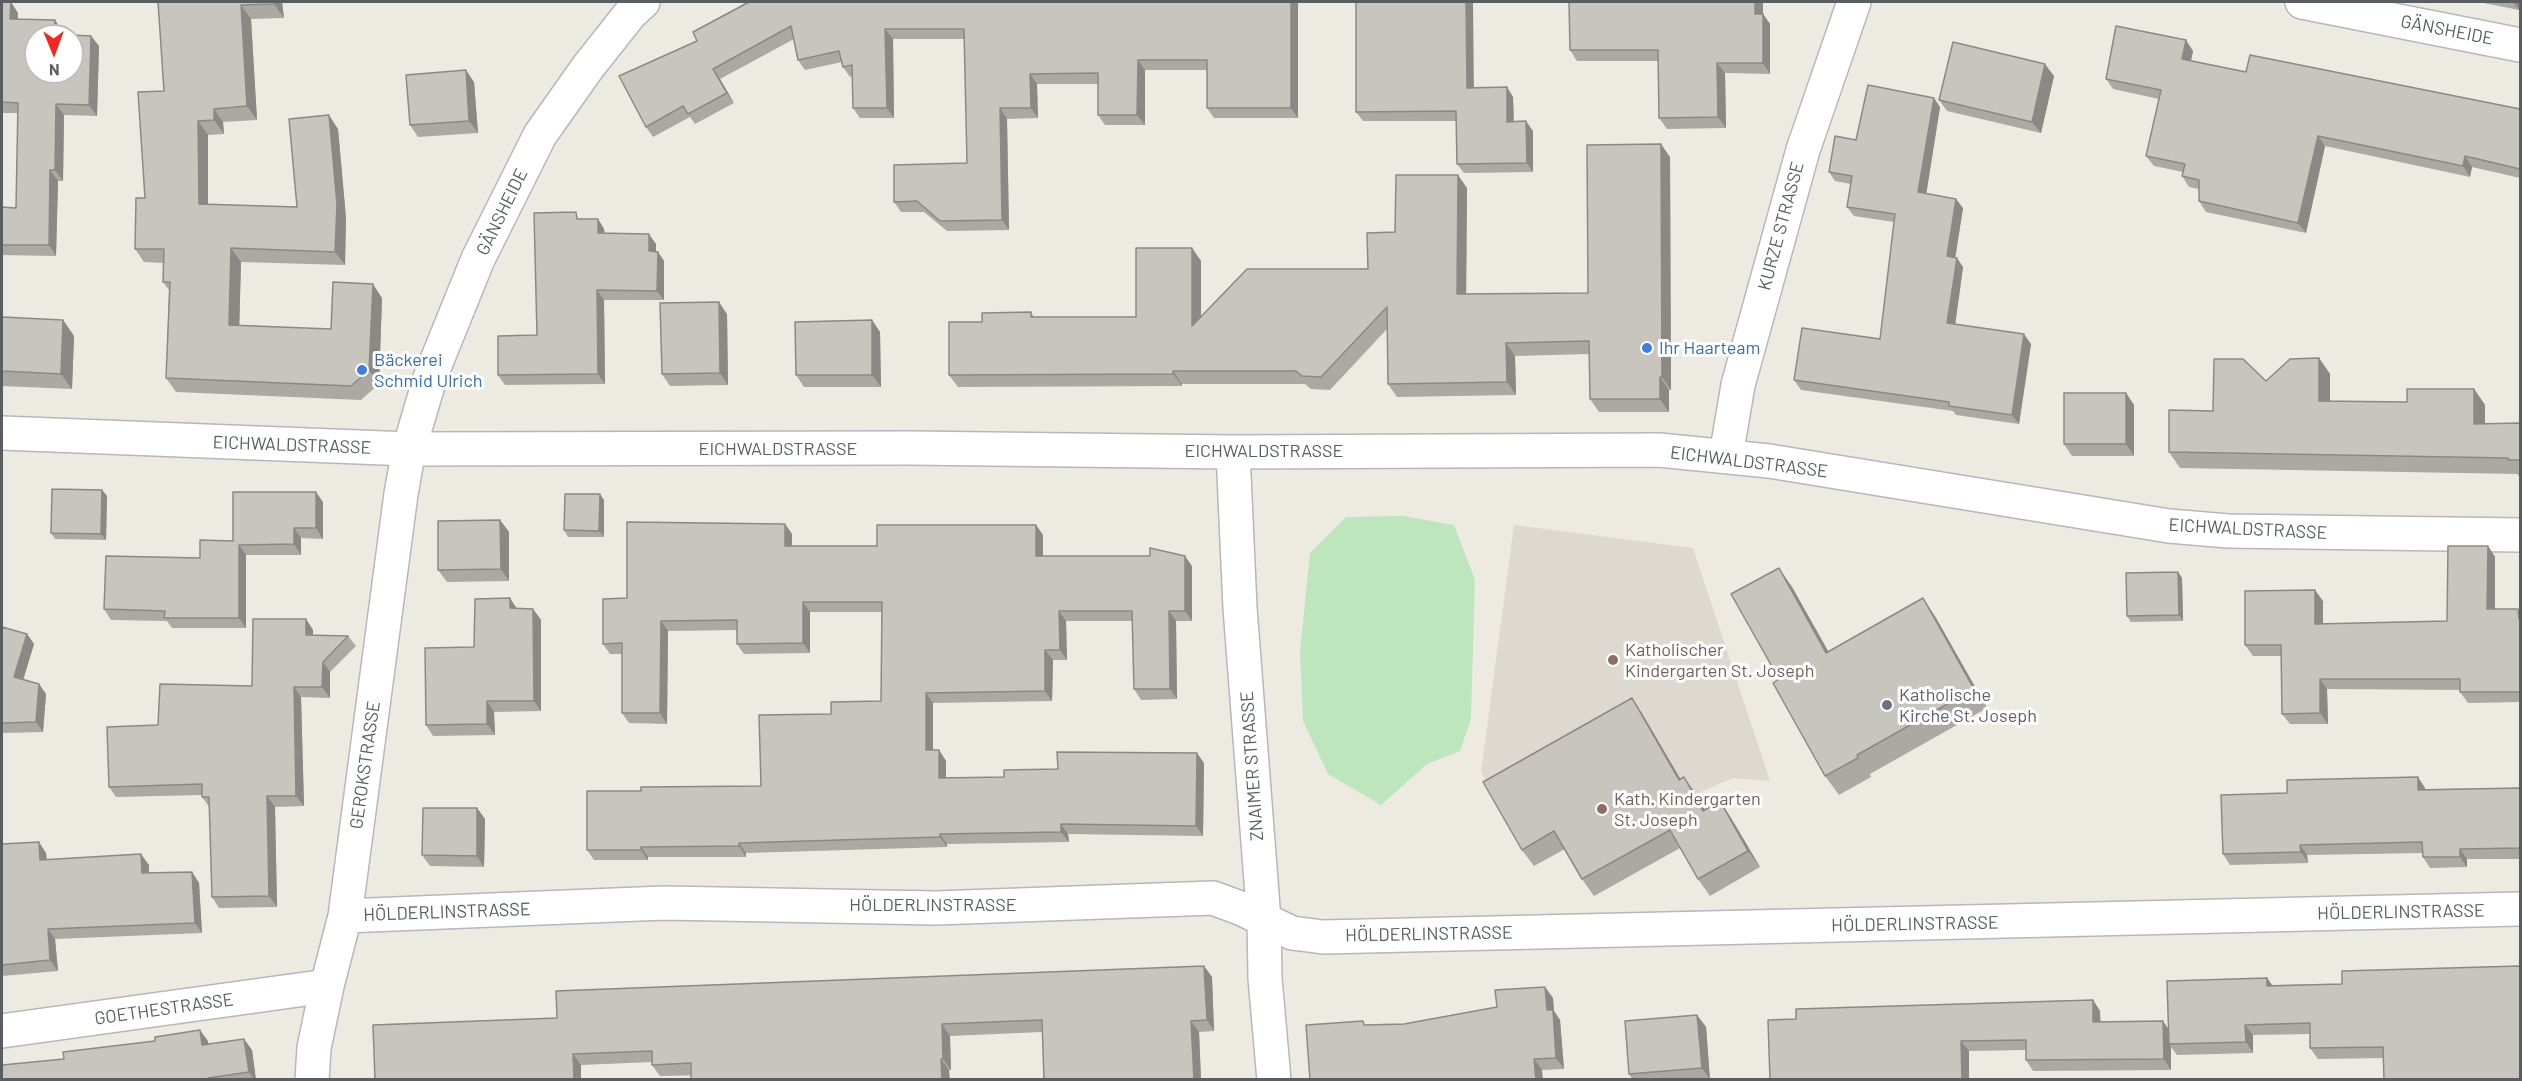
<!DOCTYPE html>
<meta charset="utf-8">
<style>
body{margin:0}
#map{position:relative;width:2522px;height:1081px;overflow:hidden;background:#edeae1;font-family:Barlow,sans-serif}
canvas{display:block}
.frame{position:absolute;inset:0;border:3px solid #595e63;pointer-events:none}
.north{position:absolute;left:24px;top:24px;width:60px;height:60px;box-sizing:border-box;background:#fff;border:2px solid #bdbfc1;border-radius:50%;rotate:179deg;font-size:16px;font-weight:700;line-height:24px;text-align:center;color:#595e63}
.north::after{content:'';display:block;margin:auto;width:21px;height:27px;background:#f02824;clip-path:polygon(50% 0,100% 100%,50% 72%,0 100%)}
</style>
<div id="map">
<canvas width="2522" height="1081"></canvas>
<div class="frame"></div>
<div class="north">N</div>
</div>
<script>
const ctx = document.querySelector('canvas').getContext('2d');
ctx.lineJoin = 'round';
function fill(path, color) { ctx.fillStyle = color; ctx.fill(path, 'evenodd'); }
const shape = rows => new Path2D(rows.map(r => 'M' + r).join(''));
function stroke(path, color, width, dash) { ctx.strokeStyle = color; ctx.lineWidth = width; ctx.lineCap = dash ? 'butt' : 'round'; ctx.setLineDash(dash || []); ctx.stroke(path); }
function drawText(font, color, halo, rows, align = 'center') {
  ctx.font = font + ' Barlow,sans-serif'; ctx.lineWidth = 6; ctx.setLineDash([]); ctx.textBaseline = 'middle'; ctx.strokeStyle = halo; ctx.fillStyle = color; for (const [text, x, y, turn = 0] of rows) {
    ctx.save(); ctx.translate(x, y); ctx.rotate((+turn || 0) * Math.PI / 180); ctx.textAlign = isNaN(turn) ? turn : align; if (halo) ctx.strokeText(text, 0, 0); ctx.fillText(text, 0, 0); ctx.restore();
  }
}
fill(shape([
 [1514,525,1693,548,1770,781,1733,778,1696,794,1682,847,1594,896,1566,848,1534,866,1481,772]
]), '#ddd9d0');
fill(shape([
 [1403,516,1454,525,1475,580,1471,718,1460,751,1427,764,1381,805,1328,774,1303,721,1300,652,1310,553,1346,517]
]), '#bee6bc');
const street = shape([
 [2302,2,2520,45],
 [2,433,409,449,910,448,1233,452,1659,450,1769,461,2169,526,2228,531,2520,535],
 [1233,452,1240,608,1264,920,1265,978,1274,1080],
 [1726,456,1738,385,1803,150,1854,2],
 [345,916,664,903,936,908,1213,898,1240,908,1292,933,1323,937,2520,909],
 [2,1031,327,986],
 [312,1080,314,1048,327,986,345,916,401,494,409,449,431,375,478,259,540,135,588,67,630,14,643,2]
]);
stroke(street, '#b4b8bc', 36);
stroke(street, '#fff', 33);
fill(shape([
 [2,2,18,13,18,19,55,20,62,31,62,35,91,36,99,46,97,116,64,115,63,181,58,181,56,256,2,255,2,207,16,208,18,113,2,113],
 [158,2,282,2,284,18,251,19,257,120,223,122,224,134,208,135,208,204,297,207,338,129,346,218,345,265,241,262,239,325,331,329,382,298,379,384,361,400,176,392,166,378,169,290,163,282,164,263,144,262,135,249,145,198,164,91],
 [749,2,1298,2,1298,118,1214,118,1207,108,1207,70,1145,70,1145,125,1105,125,1098,115,1098,84,1037,84,1038,118,1007,119,1009,230,947,231,924,212,901,212,894,202,967,163,964,39,893,39,894,118,860,118,853,108,852,76,850,77,843,67,842,62,805,70,798,60,794,39,720,79,734,103,695,124,690,117,653,137,646,127,697,41],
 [1356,2,1473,2,1473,88,1507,87,1513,97,1514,122,1533,131,1533,172,1464,173,1457,164,1456,121,1363,121,1356,112],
 [1569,2,1763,2,1763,14,1770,24,1770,74,1725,73,1726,128,1667,129,1659,118,1658,61,1577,61,1570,50],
 [2479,2,2520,2,2519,10],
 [2193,51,2191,61,2246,72,2520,109,2520,178,2472,167,2470,177,2325,146,2306,233,2206,212,2199,201,2199,189,2189,187,2182,176,2183,172,2154,166,2146,156,2159,99,2113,89,2106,79],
 [2054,76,2041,133,1947,111,1939,100],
 [474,82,478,133,418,137,410,125],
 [1940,107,1926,194,1963,208,1955,257,1963,267,1955,325,2031,344,2019,424,1956,415,1953,411,1801,390,1794,380,1880,339,1894,222,1854,216,1847,207,1851,184,1835,181,1829,172,1856,140],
 [1670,157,1671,390,1669,390,1669,412,1599,412,1590,399,1589,354,1515,356,1516,395,1397,397,1388,384,1387,329,1330,390,1311,389,1305,384,1182,384,1182,386,958,387,949,375,982,322,1031,312,1034,317,1136,317,1192,248,1201,261,1201,317,1368,269,1395,232,1467,188,1466,294,1588,293],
 [581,219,598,219,604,229,605,233,656,244,656,251,658,252,664,261,664,300,604,300,605,384,505,385,498,375,537,335],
 [727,314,728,385,670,386,662,374],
 [2,317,63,320,74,336,72,389,2,386],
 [872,320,880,332,881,387,804,387,796,375],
 [2319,358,2330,374,2330,401,2407,402,2474,389,2485,405,2485,423,2520,423,2520,476,2519,476,2517,474,2180,468,2169,452,2213,411,2266,381],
 [2126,393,2134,405,2134,456,2072,456,2064,444],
 [102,490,107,496,106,540,55,539,51,533],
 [604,500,604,537,568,537,564,530],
 [323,502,323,539,301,538,301,555,246,555,246,628,172,628,167,621,111,620,104,609,233,541],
 [500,520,509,532,509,581,447,582,438,570],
 [785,524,792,534,792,546,877,546,1036,525,1043,535,1043,556,1192,566,1192,621,1176,621,1177,699,1141,700,1134,689,1133,621,1066,621,1067,660,1053,660,1052,701,933,703,933,750,939,750,946,761,946,778,1004,777,1058,769,1204,763,1203,836,1068,834,1069,842,947,844,947,847,746,853,746,857,648,857,648,860,594,860,587,850,641,791,761,786,831,714,881,701,882,612,810,612,810,653,744,654,737,644,737,630,668,631,667,724,629,723,622,713,622,654,610,654,603,644,627,598],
 [2488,546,2495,557,2495,609,2520,612,2520,702,2468,703,2460,692,2460,690,2327,689,2328,724,2290,724,2282,714,2281,656,2253,656,2245,645,2323,601,2323,624,2447,621],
 [2178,572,2182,578,2183,621,2131,622,2127,616],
 [1792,587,1828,652,1923,598,1936,618,1987,708,1870,774,1871,777,1839,795,1825,776,1779,679],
 [517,608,533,609,541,620,541,711,494,712,495,735,433,736,426,725,474,647],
 [306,619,313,630,313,635,348,636,356,646,330,672,330,698,301,697,304,806,275,807,277,907,219,908,212,897,210,808,202,797,202,795,116,797,109,787,158,725,252,686],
 [2,627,27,634,34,644,23,679,39,684,46,694,43,732,2,733],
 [1632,698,1643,715,1680,779,1696,794,1705,810,1720,801,1731,818,1760,867,1710,896,1698,879,1680,848,1594,896,1582,879,1565,849,1534,866,1522,850],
 [2425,788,2425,789,2520,788,2520,859,2467,859,2467,867,2430,868,2423,857,2423,853,2307,855,2308,863,2230,865,2223,854,2287,793],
 [477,808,485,819,484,867,430,866,422,855],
 [2,844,46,853,47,859,149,865,149,873,192,872,199,883,202,933,55,939,58,971,2,976],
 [1204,966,1212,977,1214,1031,1199,1032,1201,1080,1044,1080,1042,1032,950,1036,951,1070,660,1076,652,1065,652,1062,581,1065,581,1080,557,1018],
 [2520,966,2384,1058,2318,1059,2310,1048,2310,1034,2253,1035,2253,1053,2177,1055,2171,1047,2171,1070,2033,1071,2026,1060,2026,1050,1969,1051,1969,1080,1770,1080,2093,1000,2100,1011,2100,1022,2169,1029,2267,978,2272,985,2342,984],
 [1545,987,1553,998,1554,1011,1560,1020,1564,1069,1542,1070,1366,1025,1404,1024,1497,1007],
 [1697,1015,1706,1027,1710,1080,1633,1080,1629,1074],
 [208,1041,208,1044,252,1050,256,1080,2,1080,64,1059]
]), '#aca9a3');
fill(shape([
 [11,2,18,13,18,29,10,19],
 [274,2,282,2,284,18,274,4],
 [1291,2,1298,2,1298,118,1291,108],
 [1466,2,1473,2,1474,98,1467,88],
 [1755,2,1763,2,1763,18,1763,14,1770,24,1770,74,1763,63,1755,14],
 [2513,2,2520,2,2519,10],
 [241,5,251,19,257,120,247,106],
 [55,20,62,31,62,36,54,34],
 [885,29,893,39,894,118,887,108],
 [91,36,99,46,97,116,89,105],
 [2186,40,2193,51,2189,69,2182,59],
 [1138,60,1145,70,1145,125,1137,115],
 [1717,63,1725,73,1726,128,1718,117],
 [2045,64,2054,76,2041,133,2032,122],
 [713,69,720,79,734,103,727,93],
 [466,70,474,82,478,133,469,121],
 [1030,74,1037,84,1038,118,1031,108],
 [1507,87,1513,97,1514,131,1507,122],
 [1934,98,1940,107,1925,202,1918,192],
 [56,104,64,115,63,181,55,170],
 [1000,108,1007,119,1009,230,1002,220],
 [214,109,223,122,224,134,214,120],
 [329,115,338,129,346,218,345,265,335,252],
 [198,121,208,135,208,217,199,204],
 [1526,121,1533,131,1533,172,1527,163],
 [2318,136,2325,146,2306,233,2298,223],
 [1661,144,1670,157,1671,390,1662,377],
 [2465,156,2472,167,2470,177,2463,166],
 [50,170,58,181,56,256,49,245],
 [1458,175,1467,188,1466,307,1457,294],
 [1956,199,1963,208,1954,266,1947,256],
 [598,219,604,229,605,243,598,233],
 [649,234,656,244,656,261,649,251],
 [231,248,241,262,239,339,229,325],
 [1192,248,1201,261,1201,339,1192,326],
 [658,252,664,261,664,300,657,291],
 [1957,258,1963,267,1954,333,1947,323],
 [373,284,382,298,379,384,369,370],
 [597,290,604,300,605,384,598,374],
 [719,302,727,314,728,385,720,373],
 [63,320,74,336,72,389,61,374],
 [872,320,880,332,881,387,872,375],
 [2024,334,2031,344,2019,424,2012,415],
 [1506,343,1515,356,1516,395,1507,382],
 [2319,358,2330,374,2330,417,2319,401],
 [1173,371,1182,384,1182,386,1173,374],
 [1660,377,1669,390,1669,412,1660,399],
 [2474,389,2485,405,2485,439,2474,424],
 [2126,393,2134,405,2134,456,2126,444],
 [102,490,107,496,106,540,101,534],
 [316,492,323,502,323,539,316,528],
 [600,494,604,500,604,537,599,531],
 [500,520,509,532,509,581,501,569],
 [785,524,792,534,792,556,785,546],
 [1036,525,1043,535,1043,566,1036,556],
 [294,528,301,538,301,555,294,544],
 [239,545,246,555,246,628,239,618],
 [2488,546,2495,557,2495,620,2487,609],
 [1185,556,1192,566,1192,621,1185,611],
 [1779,568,1792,587,1840,672,1826,653],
 [2178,572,2182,578,2183,621,2179,615],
 [2315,590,2323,601,2323,635,2315,624],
 [510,598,517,609,510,608],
 [1923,598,1936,618,1987,708,1974,689],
 [803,602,810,612,810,653,803,643],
 [533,609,541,620,541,711,534,701],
 [2518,609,2520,612,2520,622,2519,619],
 [1059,611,1066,621,1067,660,1060,650],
 [1169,611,1176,621,1177,699,1170,689],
 [306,619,313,630,313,645,306,635],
 [661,621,668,631,667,724,660,713],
 [27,634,34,644,21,687,14,677],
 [1045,650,1053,660,1052,701,1045,691],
 [323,662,330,672,330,698,322,687],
 [2320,679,2327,689,2328,724,2320,713],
 [39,684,46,694,43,732,36,722],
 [294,687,301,697,304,806,296,796],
 [926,693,933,703,933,760,926,750],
 [1632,698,1643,715,1691,797,1679,780],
 [487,701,494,712,495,735,487,724],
 [939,750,946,761,946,788,939,778],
 [1197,753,1204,763,1203,836,1196,826],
 [1684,777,1696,794,1715,827,1703,811],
 [2418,777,2425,788,2426,800,2418,790],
 [267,796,275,807,277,907,269,896],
 [1720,801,1731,818,1760,867,1748,851],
 [477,808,485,819,484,867,477,856],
 [1061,824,1068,834,1069,842,1061,832],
 [940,834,947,844,947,847,940,837],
 [39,842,46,853,47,870,40,860],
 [739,843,746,853,746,857,739,846],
 [2300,845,2307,855,2308,863,2301,852],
 [641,847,648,857,648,860,641,850],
 [2460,849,2467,859,2467,867,2460,857],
 [141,854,149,865,149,883,142,873],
 [192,872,199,883,202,933,195,923],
 [48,929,55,939,58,971,50,960],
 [1204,966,1212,977,1214,1031,1207,1020],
 [2267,978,2275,989,2267,986],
 [1545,987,1553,998,1554,1011,1560,1020,1564,1069,1556,1058,1547,1010],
 [2093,1000,2100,1011,2101,1032,2093,1022],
 [1697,1015,1706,1027,1710,1080,1702,1068],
 [1191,1021,1199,1032,1201,1080,1194,1080],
 [2163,1021,2170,1031,2169,1044,2171,1047,2171,1070,2164,1059],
 [942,1024,950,1036,951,1070,943,1059],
 [2245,1025,2253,1035,2253,1053,2246,1042],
 [200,1030,208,1041,210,1056,202,1045],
 [244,1039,252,1050,256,1080,254,1080,249,1072],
 [1961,1041,1969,1051,1969,1080,1962,1080],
 [573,1054,581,1065,581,1080,574,1080],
 [941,1059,949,1070,950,1080,942,1080],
 [1534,1059,1542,1070,1543,1080,1536,1080]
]), '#8c8985');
const building = shape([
 [2,2,11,2,10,19,55,20,54,34,91,36,89,105,56,104,55,170,50,170,49,245,2,245,2,207,16,208,18,103,2,102,2,2],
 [36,36,72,36,72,72,36,72,36,36],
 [158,2,274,2,274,4,241,5,247,106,214,109,214,120,198,121,199,204,297,207,289,119,329,115,337,204,335,252,231,248,229,325,331,329,333,282,373,284,369,370,351,386,166,378,170,282,163,282,164,249,135,249,136,198,145,198,138,92,164,91,158,2],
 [749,2,1291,2,1291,108,1207,108,1207,60,1138,60,1137,115,1098,115,1098,73,1030,74,1031,108,1000,108,1002,220,940,221,917,201,894,202,894,165,967,163,964,29,885,29,887,108,853,108,852,65,843,67,839,51,798,60,791,26,713,69,727,93,688,114,683,106,646,127,619,76,697,41,693,32,749,2],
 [1356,2,1466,2,1467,88,1507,87,1507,122,1526,121,1527,163,1457,164,1456,111,1356,112,1356,2],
 [1569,2,1755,2,1755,14,1763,14,1763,63,1717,63,1718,117,1659,118,1658,50,1570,50,1569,2],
 [2116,26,2186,40,2182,59,2246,72,2250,55,2520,109,2520,169,2465,156,2463,166,2318,136,2298,223,2199,201,2199,180,2182,176,2185,164,2146,156,2161,90,2106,79,2116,26],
 [1953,42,2045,64,2032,122,1939,100,1953,42],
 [466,70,469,121,410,125,406,75,466,70],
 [1868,85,1934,98,1918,192,1956,199,1947,256,1957,258,1947,323,2024,334,2012,415,1949,406,1949,402,1794,380,1802,328,1880,339,1895,214,1847,207,1852,176,1829,172,1835,136,1856,140,1868,85],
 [1661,144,1662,377,1660,377,1660,399,1590,399,1589,341,1506,343,1507,382,1388,384,1387,307,1321,377,1302,376,1296,371,1173,371,1173,374,949,375,949,322,982,322,982,313,1031,312,1031,317,1136,317,1136,248,1192,248,1192,326,1247,269,1368,269,1367,233,1395,232,1396,175,1458,175,1457,294,1588,293,1587,145,1661,144],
 [576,212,577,219,598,219,598,233,649,234,649,251,658,252,657,291,597,290,598,374,498,375,498,336,537,335,534,213,576,212],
 [719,302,720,373,662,374,660,303,719,302],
 [2,317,63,320,61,374,2,371,2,317],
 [872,320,872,375,796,375,795,322,872,320],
 [2319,358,2319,401,2407,402,2407,389,2474,389,2474,424,2520,423,2520,460,2508,460,2508,458,2169,452,2169,410,2213,411,2214,359,2243,359,2266,381,2290,359,2319,358],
 [2064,393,2126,393,2126,444,2064,444,2064,393],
 [52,489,102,490,101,534,51,533,52,489],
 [233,492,316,492,316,528,294,528,294,544,239,545,239,618,164,618,165,611,104,609,106,556,200,558,200,540,233,541,233,492],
 [565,494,600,494,599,531,564,530,565,494],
 [500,520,501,569,438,570,438,521,500,520],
 [627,522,785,524,785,546,877,546,877,525,1036,525,1036,556,1150,556,1150,548,1185,556,1185,611,1169,611,1170,689,1134,689,1132,611,1059,611,1060,650,1045,650,1045,691,926,693,926,750,939,750,939,778,1004,777,1004,770,1058,769,1057,752,1197,753,1196,826,1061,824,1061,832,940,834,940,837,739,843,739,846,641,847,641,850,587,850,587,791,641,791,641,787,761,786,759,715,831,714,831,702,881,701,882,602,803,602,803,643,737,644,737,620,661,621,660,713,622,713,622,643,603,644,603,599,627,598,627,522],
 [2448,546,2488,546,2487,609,2518,609,2519,619,2520,619,2520,692,2460,692,2460,679,2320,679,2320,713,2282,714,2281,645,2245,645,2245,591,2315,590,2315,624,2447,621,2448,546],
 [1779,568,1826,653,1923,598,1974,689,1857,755,1858,758,1825,776,1773,683,1779,679,1731,594,1779,568],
 [2178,572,2179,615,2127,616,2126,573,2178,572],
 [510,598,510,608,533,609,534,701,487,701,487,724,426,725,425,648,474,647,475,599,510,598],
 [253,619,306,619,306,635,348,636,323,662,322,687,294,687,296,796,267,796,269,896,212,897,209,797,202,797,202,784,109,787,107,727,158,725,160,684,252,686,253,619],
 [2,627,27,634,14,677,39,684,36,722,2,723,2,627],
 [1632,698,1679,780,1684,777,1703,811,1720,801,1748,851,1698,879,1670,830,1582,879,1554,831,1522,850,1483,782,1632,698],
 [2418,777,2418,790,2520,788,2520,848,2460,849,2460,857,2423,857,2422,842,2300,845,2301,852,2223,854,2221,795,2287,793,2287,780,2418,777],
 [423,808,477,808,477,856,422,855,423,808],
 [39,842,40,860,141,854,142,873,192,872,195,923,48,929,50,960,2,965,2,844,39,842],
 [1204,966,1207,1020,1191,1021,1194,1080,1044,1080,1042,1020,942,1024,943,1059,941,1059,942,1080,691,1080,691,1063,652,1065,652,1051,573,1054,574,1080,375,1080,373,1025,557,1018,556,991,1204,966],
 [2520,966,2520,1080,2384,1080,2383,1047,2310,1048,2310,1023,2245,1025,2246,1042,2169,1044,2167,981,2267,978,2267,986,2342,984,2342,971,2520,966],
 [1545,987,1547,1010,1553,1010,1556,1058,1534,1059,1536,1080,1310,1080,1306,1025,1363,1021,1364,1025,1404,1024,1497,1007,1495,990,1545,987],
 [2093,1000,2093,1022,2163,1021,2164,1059,2026,1060,2026,1040,1961,1041,1962,1080,1770,1080,1768,1020,1796,1019,1796,1009,2093,1000],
 [1697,1015,1702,1068,1629,1074,1625,1021,1697,1015],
 [200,1030,202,1045,244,1039,249,1072,208,1078,208,1080,2,1080,2,1065,64,1059,63,1052,155,1041,155,1037,200,1030]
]);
fill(building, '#c8c4be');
stroke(building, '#8c8985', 1.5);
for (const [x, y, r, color] of [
 [1647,348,6,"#3f7fe0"],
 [362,370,6,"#3f7fe0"],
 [1613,660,6,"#8d6e63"],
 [1887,705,6,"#6b7280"],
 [1602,809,6,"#8d6e63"]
]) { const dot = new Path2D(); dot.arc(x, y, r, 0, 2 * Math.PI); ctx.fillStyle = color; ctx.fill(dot); stroke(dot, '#fff', 2); }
drawText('18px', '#595e63', '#fff', [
 ["GÄNSHEIDE",2447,30,11],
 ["GÄNSHEIDE",502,212,-64],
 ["KURZE STRASSE",1781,226,-75],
 ["EICHWALDSTRASSE",292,445,2],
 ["EICHWALDSTRASSE",778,449],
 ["EICHWALDSTRASSE",1264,451],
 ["EICHWALDSTRASSE",1749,462,7],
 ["EICHWALDSTRASSE",2248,529,3],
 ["GEROKSTRASSE",365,765,-82],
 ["ZNAIMER STRASSE",1252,766,-94],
 ["HÖLDERLINSTRASSE",933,905],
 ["HÖLDERLINSTRASSE",447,912,-2],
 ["HÖLDERLINSTRASSE",2401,912,-1],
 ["HÖLDERLINSTRASSE",1915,924,-1],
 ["HÖLDERLINSTRASSE",1429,934,-1],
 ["GOETHESTRASSE",164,1009,-8]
]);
drawText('18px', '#366cbe', '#fff', [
 ["Ihr Haarteam",1659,348],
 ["Bäckerei",374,360],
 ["Schmid Ulrich",374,381]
], 'left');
drawText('18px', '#785e54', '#fff', [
 ["Katholischer",1625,650],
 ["Kindergarten St. Joseph",1625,671],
 ["Kath. Kindergarten",1614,799],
 ["St. Joseph",1614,820]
], 'left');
drawText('18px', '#5b616d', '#fff', [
 ["Katholische",1899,695],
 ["Kirche St. Joseph",1899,716]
], 'left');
</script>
